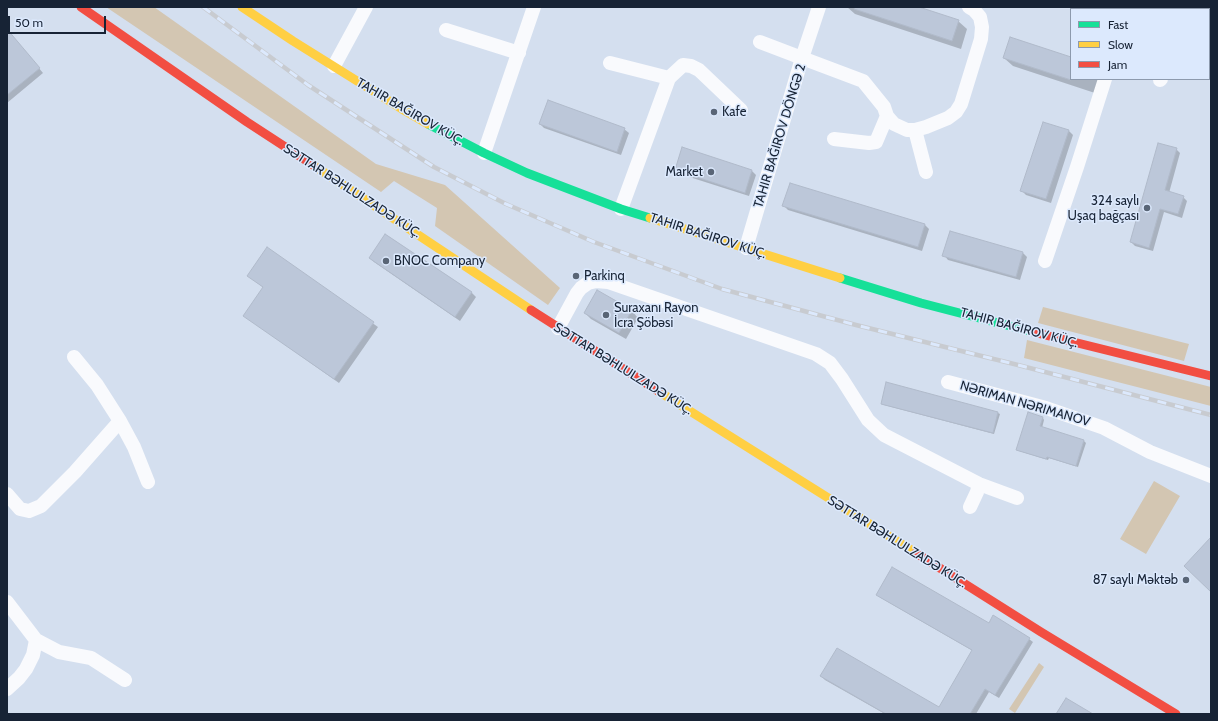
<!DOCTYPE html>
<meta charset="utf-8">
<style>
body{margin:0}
#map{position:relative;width:1218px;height:721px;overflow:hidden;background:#d4dfef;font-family:Cabin,sans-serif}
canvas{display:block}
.frame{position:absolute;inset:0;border:8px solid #172335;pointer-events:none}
.legend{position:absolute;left:1070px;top:8px;width:140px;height:72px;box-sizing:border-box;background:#dce9fd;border:1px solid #8d9aad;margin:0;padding:5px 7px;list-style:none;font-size:12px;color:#172335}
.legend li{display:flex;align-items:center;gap:8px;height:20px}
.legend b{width:20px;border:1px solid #8d9aad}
.scale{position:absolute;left:8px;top:16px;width:98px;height:18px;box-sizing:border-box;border:2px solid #172335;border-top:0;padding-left:5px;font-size:12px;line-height:14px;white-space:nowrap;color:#172335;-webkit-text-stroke:3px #dce9fd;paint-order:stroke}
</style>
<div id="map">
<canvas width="1218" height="721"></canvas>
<div class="frame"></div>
<ul class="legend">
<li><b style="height:5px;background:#16e098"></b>Fast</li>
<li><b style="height:5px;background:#ffcf43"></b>Slow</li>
<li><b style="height:5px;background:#f24e42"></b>Jam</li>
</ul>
<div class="scale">50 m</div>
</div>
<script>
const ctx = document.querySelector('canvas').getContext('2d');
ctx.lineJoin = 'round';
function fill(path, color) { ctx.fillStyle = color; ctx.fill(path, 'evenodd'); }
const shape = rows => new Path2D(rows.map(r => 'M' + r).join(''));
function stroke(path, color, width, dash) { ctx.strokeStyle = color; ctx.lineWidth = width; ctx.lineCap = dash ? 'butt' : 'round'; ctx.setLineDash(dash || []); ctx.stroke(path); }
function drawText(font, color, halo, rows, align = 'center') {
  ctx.font = font + ' Cabin,sans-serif'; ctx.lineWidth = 3; ctx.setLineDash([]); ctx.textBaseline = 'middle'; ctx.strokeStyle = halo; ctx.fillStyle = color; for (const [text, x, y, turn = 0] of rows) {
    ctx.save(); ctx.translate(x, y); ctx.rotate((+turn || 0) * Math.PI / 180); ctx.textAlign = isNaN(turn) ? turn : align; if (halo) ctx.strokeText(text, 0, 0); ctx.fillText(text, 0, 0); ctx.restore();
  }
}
fill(shape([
 [106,7,154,7,376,164,445,185,560,288,548,305,435,226,437,208,394,181,381,192],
 [1043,307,1189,344,1184,361,1038,323],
 [1027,340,1211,387,1211,406,1024,358],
 [1154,481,1180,496,1146,554,1120,539],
 [1039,663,1044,667,1015,713,1009,709]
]), '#d3c6b2');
fill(shape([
 [847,7,916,7,958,21,967,29,961,49,855,14],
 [1069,7,1129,7,1129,9,1076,9],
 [7,30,43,73,7,103],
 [1004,58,1071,58,1071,79,1106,79,1101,95,1013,66],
 [1044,123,1069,131,1073,135,1051,203,1026,195,1022,191],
 [540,124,624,129,629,133,621,155,544,128],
 [1176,149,1180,153,1169,193,1183,197,1187,201,1182,218,1164,212,1153,251,1135,246,1131,242],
 [676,170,752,171,756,175,749,196,680,174],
 [790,184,925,225,929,229,922,251,788,210,784,206],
 [950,232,1023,253,1027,257,1020,280,948,260,944,255],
 [386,235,472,293,476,297,460,321,374,262,370,258],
 [267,249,378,327,339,383,244,316,264,288,248,276],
 [597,291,632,311,638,318,626,339,591,319,585,313],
 [882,404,998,413,1000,414,994,434,884,405],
 [1043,418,1044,420,1042,428,1084,441,1086,443,1078,467,1049,458,1048,460,1019,451,1017,449],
 [877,595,989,624,1029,639,1033,642,999,698,989,692,976,714,885,714,825,680,821,676,939,708,973,651,881,598]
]), '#0003');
const building = shape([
 [855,7,919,7,959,20,952,41,854,9,855,7],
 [7,29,40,68,7,95,7,29],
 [1010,37,1071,57,1071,80,1003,58,1010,37],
 [548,100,625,128,617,152,539,124,548,100],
 [1043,122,1069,130,1046,199,1020,191,1043,122],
 [1158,143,1177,148,1165,190,1184,196,1178,214,1160,209,1149,248,1130,242,1158,143],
 [682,147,752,170,745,193,675,170,682,147],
 [790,183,925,224,918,247,782,206,790,183],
 [950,231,1023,252,1016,277,942,256,950,231],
 [385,234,472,292,455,317,369,258,385,234],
 [267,247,374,322,334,379,243,316,263,287,247,276,267,247],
 [597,290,632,310,619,333,584,313,597,290],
 [886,382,998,412,993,433,881,404,886,382],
 [1028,412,1043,417,1040,426,1084,440,1076,466,1047,457,1046,459,1016,450,1028,412],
 [1211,537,1211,592,1184,566,1211,537],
 [892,567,989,623,993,615,1030,638,995,695,985,689,970,714,886,714,820,676,837,648,939,707,972,650,876,595,892,567],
 [1066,698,1093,714,1056,714,1066,698]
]);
fill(building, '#bcc7d9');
stroke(building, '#b0baca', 1);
stroke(shape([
 [1187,7,1191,9],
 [1131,9,1132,7],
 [1209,19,1211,20],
 [446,30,519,53],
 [760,42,802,58,819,7],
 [610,63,669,78],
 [334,66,366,7],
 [1160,80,1161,79],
 [915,130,926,172],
 [834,139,869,143,876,142,887,116],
 [484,153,534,7],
 [621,209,669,78,683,65,691,66,699,70,741,110],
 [746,248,802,58,863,81,884,107,887,116,894,124,907,130,915,130,926,127,948,118,956,112,961,104,981,39,982,27,980,17,974,10,969,7],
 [1045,261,1077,167,1105,79],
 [558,328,577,293,581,288,588,283,596,281,608,282,816,354,830,363,842,379,868,420,884,435,979,484,1017,498],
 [74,357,97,385,120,421,134,447,148,482],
 [948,382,1046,408,1104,428,1150,452,1211,476],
 [7,494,20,509,29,511,41,506,75,472,120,421],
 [970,507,977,492,979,484],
 [7,602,36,640,33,655,26,669,19,678,7,689],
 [36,640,59,652,91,658,125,680]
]), '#f9fafd', 14);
stroke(shape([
 [428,124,484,153,527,173,621,209,650,218],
 [840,278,921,303,1033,332]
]), '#16e098', 9);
stroke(shape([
 [242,7,293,41,402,109,428,124],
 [313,165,531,310],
 [650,218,840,278],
 [658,391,916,553]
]), '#ffcf43', 9);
stroke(shape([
 [81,7,247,122,313,165],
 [531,310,658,391],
 [1033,332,1211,376],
 [916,553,1041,632,1176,714]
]), '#f24e42', 9);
const rail = shape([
 [203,7,308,85,434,167,506,204,594,242,722,289,856,325,1018,365,1211,415]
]);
stroke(rail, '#c8cbd0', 4.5);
stroke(rail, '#dce9fd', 3, [9]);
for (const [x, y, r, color] of [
 [714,112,4,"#596576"],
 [711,172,4,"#596576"],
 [1147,208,4,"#596576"],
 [386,261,4,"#596576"],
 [576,276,4,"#596576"],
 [606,315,4,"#596576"],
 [1186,580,4,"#596576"]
]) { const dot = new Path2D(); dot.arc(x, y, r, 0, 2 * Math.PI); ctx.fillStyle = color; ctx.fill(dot); stroke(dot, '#dce9fd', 1.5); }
drawText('13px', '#172335', '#dce9fd', [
 ["TAHIR BAĞIROV KÜÇ.",410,112,30],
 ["TAHIR BAĞIROV DÖNGƏ 2",780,136,-73],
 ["SƏTTAR BƏHLULZADƏ KÜÇ.",352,191,33],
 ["TAHIR BAĞIROV KÜÇ.",708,236,18],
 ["TAHIR BAĞIROV KÜÇ.",1019,328,15],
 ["SƏTTAR BƏHLULZADƏ KÜÇ.",623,369,32],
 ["NƏRIMAN NƏRIMANOV",1025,404,16],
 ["SƏTTAR BƏHLULZADƏ KÜÇ.",897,542,32]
]);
drawText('13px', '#172335', '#dce9fd', [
 ["Kafe",722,112],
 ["Market",703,172,"right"],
 ["324 saylı",1139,201,"right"],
 ["Uşaq bağçası",1139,216,"right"],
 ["BNOC Company",394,261],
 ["Parkinq",584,276],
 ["Suraxanı Rayon",614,308],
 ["İcra Şöbəsi",614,323],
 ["87 saylı Məktəb",1178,580,"right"]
], 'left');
</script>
